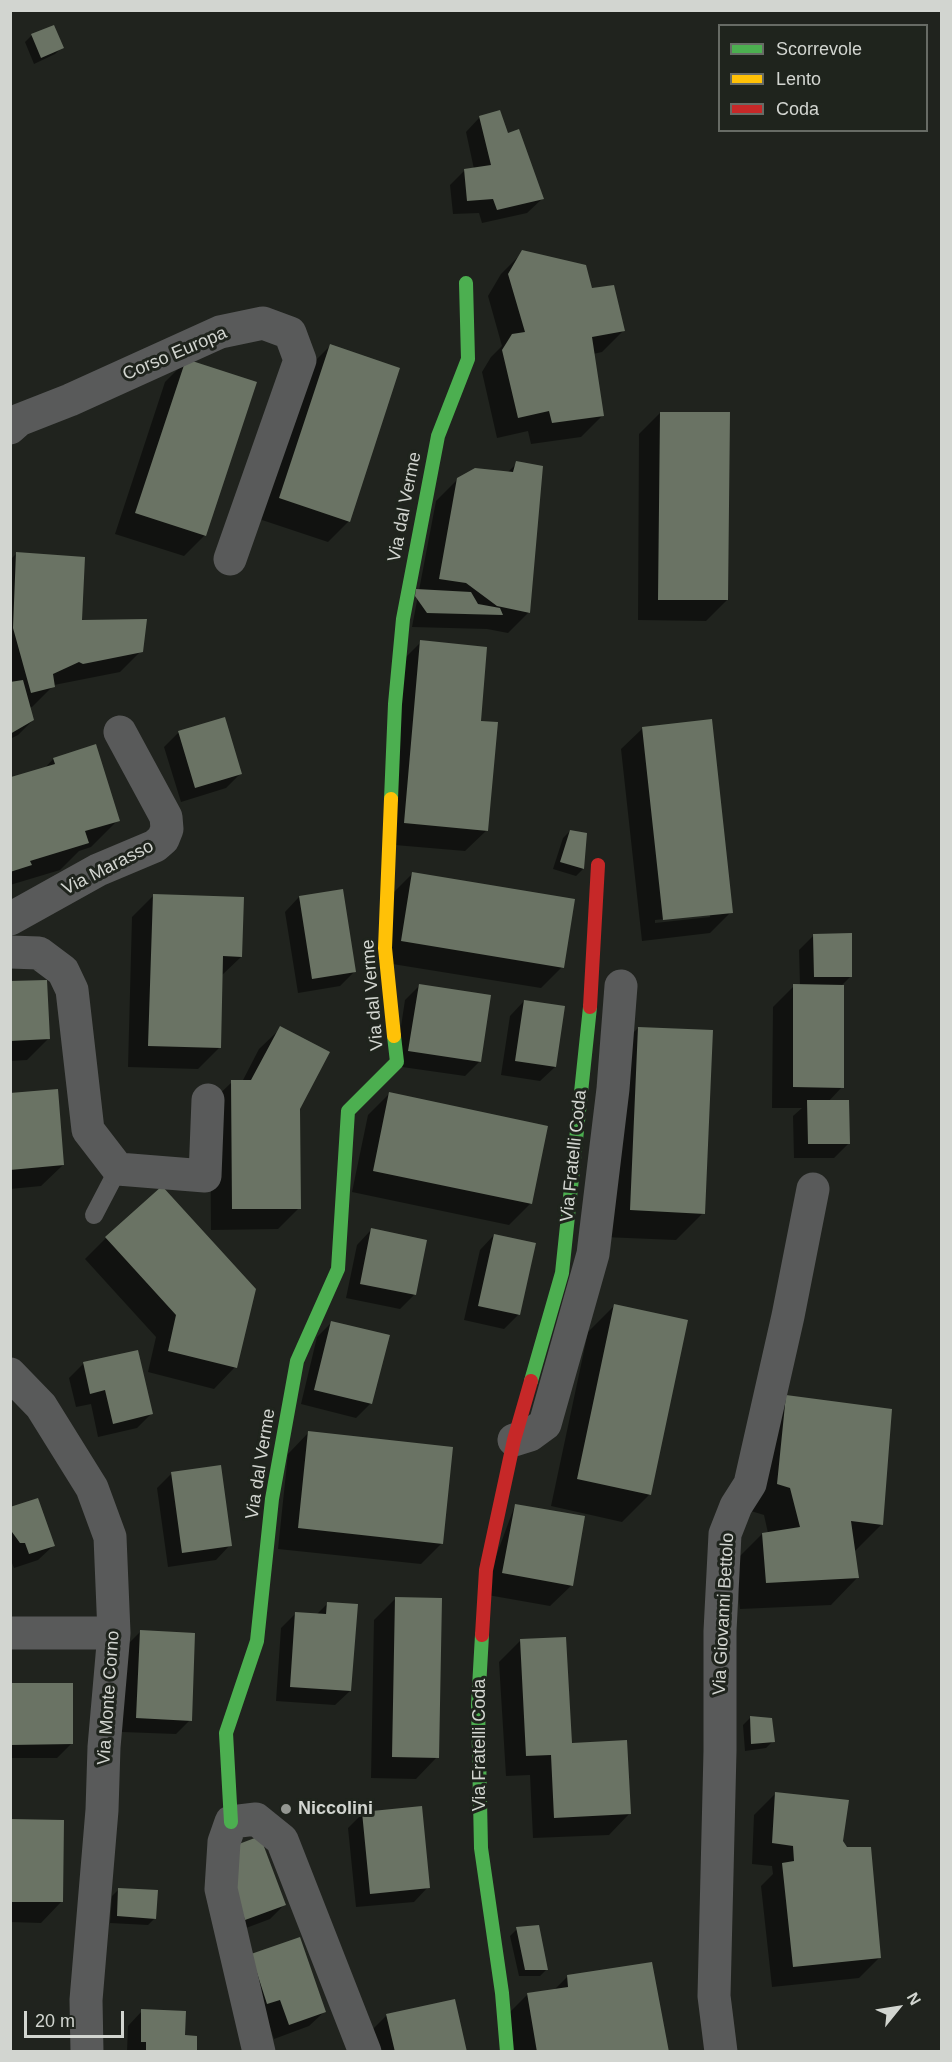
<!DOCTYPE html>
<style>
body{margin:0}
#map{position:relative;width:952px;height:2062px;overflow:hidden;background:#20231e;font-family:Helvetica,sans-serif}
canvas{display:block}
.frame{position:absolute;inset:0;border:12px solid #d2d5d0;pointer-events:none}
.legend{position:absolute;left:718px;top:24px;width:210px;height:108px;box-sizing:border-box;background:#1f241d;border:2px solid #676b65;margin:0;padding:8px 10px;list-style:none;font-size:18px;color:#d2d5d0}
.legend li{display:flex;align-items:center;gap:12px;height:30px}
.legend b{width:30px;border:2px solid #676b65}
.north{position:absolute;left:868px;top:1978px;width:60px;height:60px;-webkit-text-stroke:4px #1f241d;paint-order:stroke;rotate:60deg;font-size:16px;font-weight:700;line-height:24px;text-align:center;color:#d2d5d0}
.north::after{content:'';display:block;margin:auto;width:21px;height:27px;background:#d2d5d0;clip-path:polygon(50% 0,100% 100%,50% 72%,0 100%)}
.scale{position:absolute;left:24px;top:2011px;width:100px;height:27px;box-sizing:border-box;border:3px solid #d2d5d0;border-top:0;padding-left:8px;font-size:18px;line-height:21px;white-space:nowrap;color:#d2d5d0;-webkit-text-stroke:4px #1f241d;paint-order:stroke}
</style>
<div id="map">
<canvas width="952" height="2062"></canvas>
<div class="frame"></div>
<ul class="legend">
<li><b style="height:8px;background:#4caf50"></b>Scorrevole</li>
<li><b style="height:8px;background:#ffc107"></b>Lento</li>
<li><b style="height:8px;background:#c62828"></b>Coda</li>
</ul>
<div class="north">N</div>
<div class="scale">20 m</div>
</div>
<script>
const ctx = document.querySelector('canvas').getContext('2d');
ctx.lineJoin = 'round';
function fill(path, color) { ctx.fillStyle = color; ctx.fill(path, 'evenodd'); }
const shape = rows => new Path2D(rows.map(r => 'M' + r).join(''));
function stroke(path, color, width, dash) { ctx.strokeStyle = color; ctx.lineWidth = width; ctx.lineCap = dash ? 'butt' : 'round'; ctx.setLineDash(dash || []); ctx.stroke(path); }
function drawText(font, color, halo, rows, align = 'center') {
  ctx.font = font + ' Helvetica,sans-serif'; ctx.lineWidth = 6; ctx.setLineDash([]); ctx.textBaseline = 'middle'; ctx.strokeStyle = halo; ctx.fillStyle = color; for (const [text, x, y, turn = 0] of rows) {
    ctx.save(); ctx.translate(x, y); ctx.rotate((+turn || 0) * Math.PI / 180); ctx.textAlign = isNaN(turn) ? turn : align; if (halo) ctx.strokeText(text, 0, 0); ctx.fillText(text, 0, 0); ctx.restore();
  }
}
fill(shape([
 [32,35,62,47,55,54,34,64,25,42],
 [480,117,507,135,542,199,527,213,482,223,479,213,453,214,450,185,465,170,474,169,466,132],
 [523,252,591,290,623,331,602,352,593,354,602,416,581,437,531,444,528,431,497,438,482,372,491,357,502,346,488,296,501,274],
 [330,346,349,521,328,542,259,519,309,367],
 [186,361,205,535,184,556,115,534,165,382],
 [660,413,727,600,706,621,638,620,639,434],
 [517,463,529,612,508,633,487,629,412,627,436,501,458,479,507,473],
 [17,553,80,621,141,651,120,672,54,685,32,707,29,708,33,720,18,735,10,739,10,560],
 [421,642,479,722,487,830,465,851,383,844,400,663],
 [643,728,731,912,710,933,642,941,621,749],
 [710,914,710,917,655,923,655,920],
 [179,732,240,774,226,788,181,802,164,747],
 [53,759,118,820,91,847,79,851,60,870,10,885,10,780,44,769],
 [570,831,583,869,576,876,553,869,563,838],
 [412,874,562,967,541,988,380,962,391,895],
 [153,896,241,957,221,976,219,1048,198,1069,128,1067,132,917],
 [299,897,354,972,340,986,298,993,285,912],
 [814,935,851,976,842,985,842,1087,828,1102,849,1143,834,1158,794,1158,793,1116,802,1108,772,1108,773,1007,794,986,800,986,799,950],
 [10,983,48,1039,27,1060,10,1061],
 [419,986,479,1062,465,1076,395,1066,405,1000],
 [524,1001,555,1067,540,1081,501,1075,510,1016],
 [281,1028,299,1208,278,1229,211,1230,210,1103,232,1082,242,1082,259,1049],
 [638,1028,703,1213,676,1240,603,1237,611,1055],
 [10,1094,63,1165,41,1186,10,1189],
 [389,1094,546,1127,530,1204,509,1225,352,1192,368,1115],
 [371,1230,414,1295,400,1309,346,1298,357,1245],
 [494,1235,534,1244,518,1315,504,1329,464,1320,480,1250],
 [106,1238,235,1367,214,1389,148,1372,156,1337,85,1259],
 [615,1305,687,1321,649,1495,622,1522,551,1506,588,1332],
 [332,1322,371,1403,356,1418,301,1404,317,1337],
 [137,1351,151,1414,137,1428,98,1437,91,1404,76,1407,69,1378,83,1364],
 [786,1397,882,1524,855,1551,857,1578,831,1605,740,1609,735,1561,762,1534,768,1533,764,1515,751,1511],
 [309,1432,442,1543,421,1564,278,1549,288,1454],
 [172,1473,230,1545,216,1560,168,1567,157,1488],
 [515,1505,572,1585,550,1606,482,1594],
 [10,1508,53,1546,38,1560,14,1568,10,1558],
 [395,1599,437,1757,416,1779,371,1778,374,1620],
 [327,1604,350,1691,335,1705,276,1701,281,1628,296,1613,316,1615],
 [140,1632,190,1720,176,1734,122,1732,126,1646],
 [520,1641,570,1744,630,1813,609,1835,533,1838,530,1775,506,1776,499,1662],
 [10,1684,71,1744,57,1758,10,1758],
 [750,1718,773,1741,766,1748,745,1751,743,1725],
 [775,1794,841,1841,880,1957,859,1978,772,1987,761,1886,773,1874,772,1866,752,1864,754,1815],
 [363,1813,428,1887,414,1902,356,1907,348,1828],
 [10,1821,62,1901,41,1923,10,1922],
 [217,1862,284,1905,270,1919,230,1934],
 [119,1889,155,1918,148,1925,110,1923,112,1896],
 [517,1929,547,1969,540,1976,519,1976,510,1936],
 [251,1955,324,2012,309,2026,274,2039,265,2014],
 [568,1976,667,2052,506,2052,501,2021,528,1994,553,1991],
 [142,2011,184,2037,196,2052,127,2052,128,2026],
 [387,2015,465,2052,369,2052,366,2036]
]), '#0007');
fill(shape([
 [54,25,64,48,41,58,31,34],
 [500,110,508,133,519,129,544,199,497,210,493,199,467,201,464,169,491,165,479,116],
 [522,250,586,265,592,288,614,285,625,331,592,337,604,416,552,423,549,411,518,418,502,350,512,334,525,332,508,274],
 [330,344,400,368,350,522,279,498],
 [186,359,257,382,206,536,135,513],
 [660,412,730,412,728,600,658,600],
 [516,461,543,466,530,613,497,606,466,583,439,579,457,478,475,468,513,472],
 [16,552,85,557,82,620,147,619,143,652,83,664,79,662,53,674,55,687,31,693,13,628],
 [416,589,471,592,478,604,500,608,503,615,427,613,415,596],
 [420,640,487,647,481,721,498,722,488,831,404,823],
 [23,680,34,720,10,734,10,682],
 [225,717,242,774,195,788,178,731],
 [712,719,733,913,663,920,642,727],
 [96,744,120,821,85,831,89,843,30,861,32,865,10,872,11,777,55,764,53,758],
 [570,830,587,833,584,869,560,862],
 [412,872,575,899,564,968,401,941],
 [343,889,356,972,312,979,299,896],
 [153,894,244,897,242,957,223,956,221,1048,148,1046],
 [852,933,852,977,814,977,813,934],
 [47,980,50,1039,10,1041,10,981],
 [419,984,491,995,481,1062,408,1051],
 [793,984,844,985,844,1088,793,1087],
 [524,1000,565,1006,556,1067,515,1061],
 [280,1026,330,1052,300,1109,301,1209,232,1209,231,1080,251,1080],
 [638,1027,713,1030,705,1214,630,1210],
 [58,1089,64,1165,10,1170,10,1093],
 [389,1092,548,1126,532,1204,373,1171],
 [807,1100,849,1100,850,1144,808,1144],
 [162,1186,256,1289,237,1368,168,1351,176,1315,105,1237],
 [371,1228,427,1240,416,1295,360,1284],
 [494,1234,536,1243,520,1315,478,1306],
 [614,1304,688,1320,651,1495,577,1479],
 [331,1321,390,1335,372,1404,314,1390],
 [138,1350,153,1414,113,1424,105,1390,90,1394,83,1362],
 [786,1395,892,1409,883,1525,851,1521,859,1578,766,1583,762,1533,800,1527,790,1488,777,1484],
 [308,1431,453,1447,443,1544,298,1528],
 [221,1465,232,1546,182,1553,171,1472],
 [38,1498,55,1546,29,1554,25,1543,20,1543,12,1532,10,1507],
 [515,1504,585,1516,573,1586,502,1573],
 [395,1597,442,1598,439,1758,392,1757],
 [327,1602,358,1604,351,1691,290,1687,295,1612,326,1614],
 [140,1630,195,1633,192,1721,136,1718],
 [566,1637,572,1743,627,1740,631,1814,554,1818,551,1755,526,1756,520,1639],
 [10,1683,73,1683,73,1744,10,1745],
 [750,1716,772,1718,775,1742,751,1744],
 [775,1792,849,1800,843,1841,847,1847,871,1847,881,1958,793,1967,782,1863,794,1861,793,1846,772,1843],
 [422,1806,430,1888,370,1894,362,1812],
 [10,1819,64,1820,63,1902,10,1902],
 [260,1836,286,1905,245,1920,227,1872,231,1847],
 [118,1888,158,1890,156,1919,117,1916],
 [539,1925,548,1970,525,1970,516,1927],
 [300,1937,326,2012,289,2025,280,2000,267,2004,251,1954],
 [652,1962,669,2052,537,2052,527,1993,568,1987,567,1975],
 [455,1999,467,2052,395,2052,386,2014],
 [141,2009,186,2011,185,2035,197,2036,197,2052,146,2052,146,2042,141,2042]
]), '#6a7364');
stroke(shape([
 [94,1215,118,1169]
]), '#595a5a', 18);
stroke(shape([
 [10,428,19,420,70,400,220,332,263,323,290,333,300,360,230,559],
 [10,919,98,870,155,846,163,839,167,829,166,817,120,732],
 [10,952,39,953,63,971,72,990,88,1130,118,1169,205,1176,208,1100],
 [10,1374,41,1406,92,1488,110,1537,114,1633,104,1747,102,1810,86,2000,87,2052],
 [514,1440,530,1435,545,1424,593,1254,613,1089,621,986],
 [10,1633,114,1633],
 [259,2052,221,1889,224,1842,231,1822,256,1819,282,1840,365,2052],
 [721,2052,714,1996,720,1751,720,1631,725,1534,736,1506,750,1484,788,1316,813,1189]
]), '#595a5a', 33);
stroke(shape([
 [391,799,395,704,403,619,438,436,468,359,466,283],
 [531,1381,562,1273,590,1007],
 [482,1635,478,1705,481,1848,502,1993,507,2052],
 [231,1822,226,1733,257,1641,272,1499,297,1361,338,1269,348,1111,397,1062,394,1036]
]), '#4caf50', 14);
stroke(shape([
 [391,799,385,948,394,1036]
]), '#ffc107', 14);
stroke(shape([
 [590,1007,598,865],
 [482,1635,486,1570,514,1440,531,1381]
]), '#c62828', 14);
for (const [x, y, r, color] of [
 [286,1809,6,"#949792"]
]) { const dot = new Path2D(); dot.arc(x, y, r, 0, 2 * Math.PI); ctx.fillStyle = color; ctx.fill(dot); stroke(dot, '#1f241d', 2); }
drawText('18px', '#d2d5d0', '#1f241d', [
 ["Corso Europa",175,354,-23],
 ["Via dal Verme",405,507,-79],
 ["Via Marasso",108,868,-27],
 ["Via dal Verme",373,995,-95],
 ["Via Fratelli Coda",574,1156,-84],
 ["Via dal Verme",261,1464,-81],
 ["Via Giovanni Bettolo",724,1614,-87],
 ["Via Monte Corno",109,1698,-86],
 ["Via Fratelli Coda",480,1745,-90]
]);
drawText('bold 18px', '#d2d5d0', '#1f241d', [
 ["Niccolini",298,1809]
], 'left');
</script>
